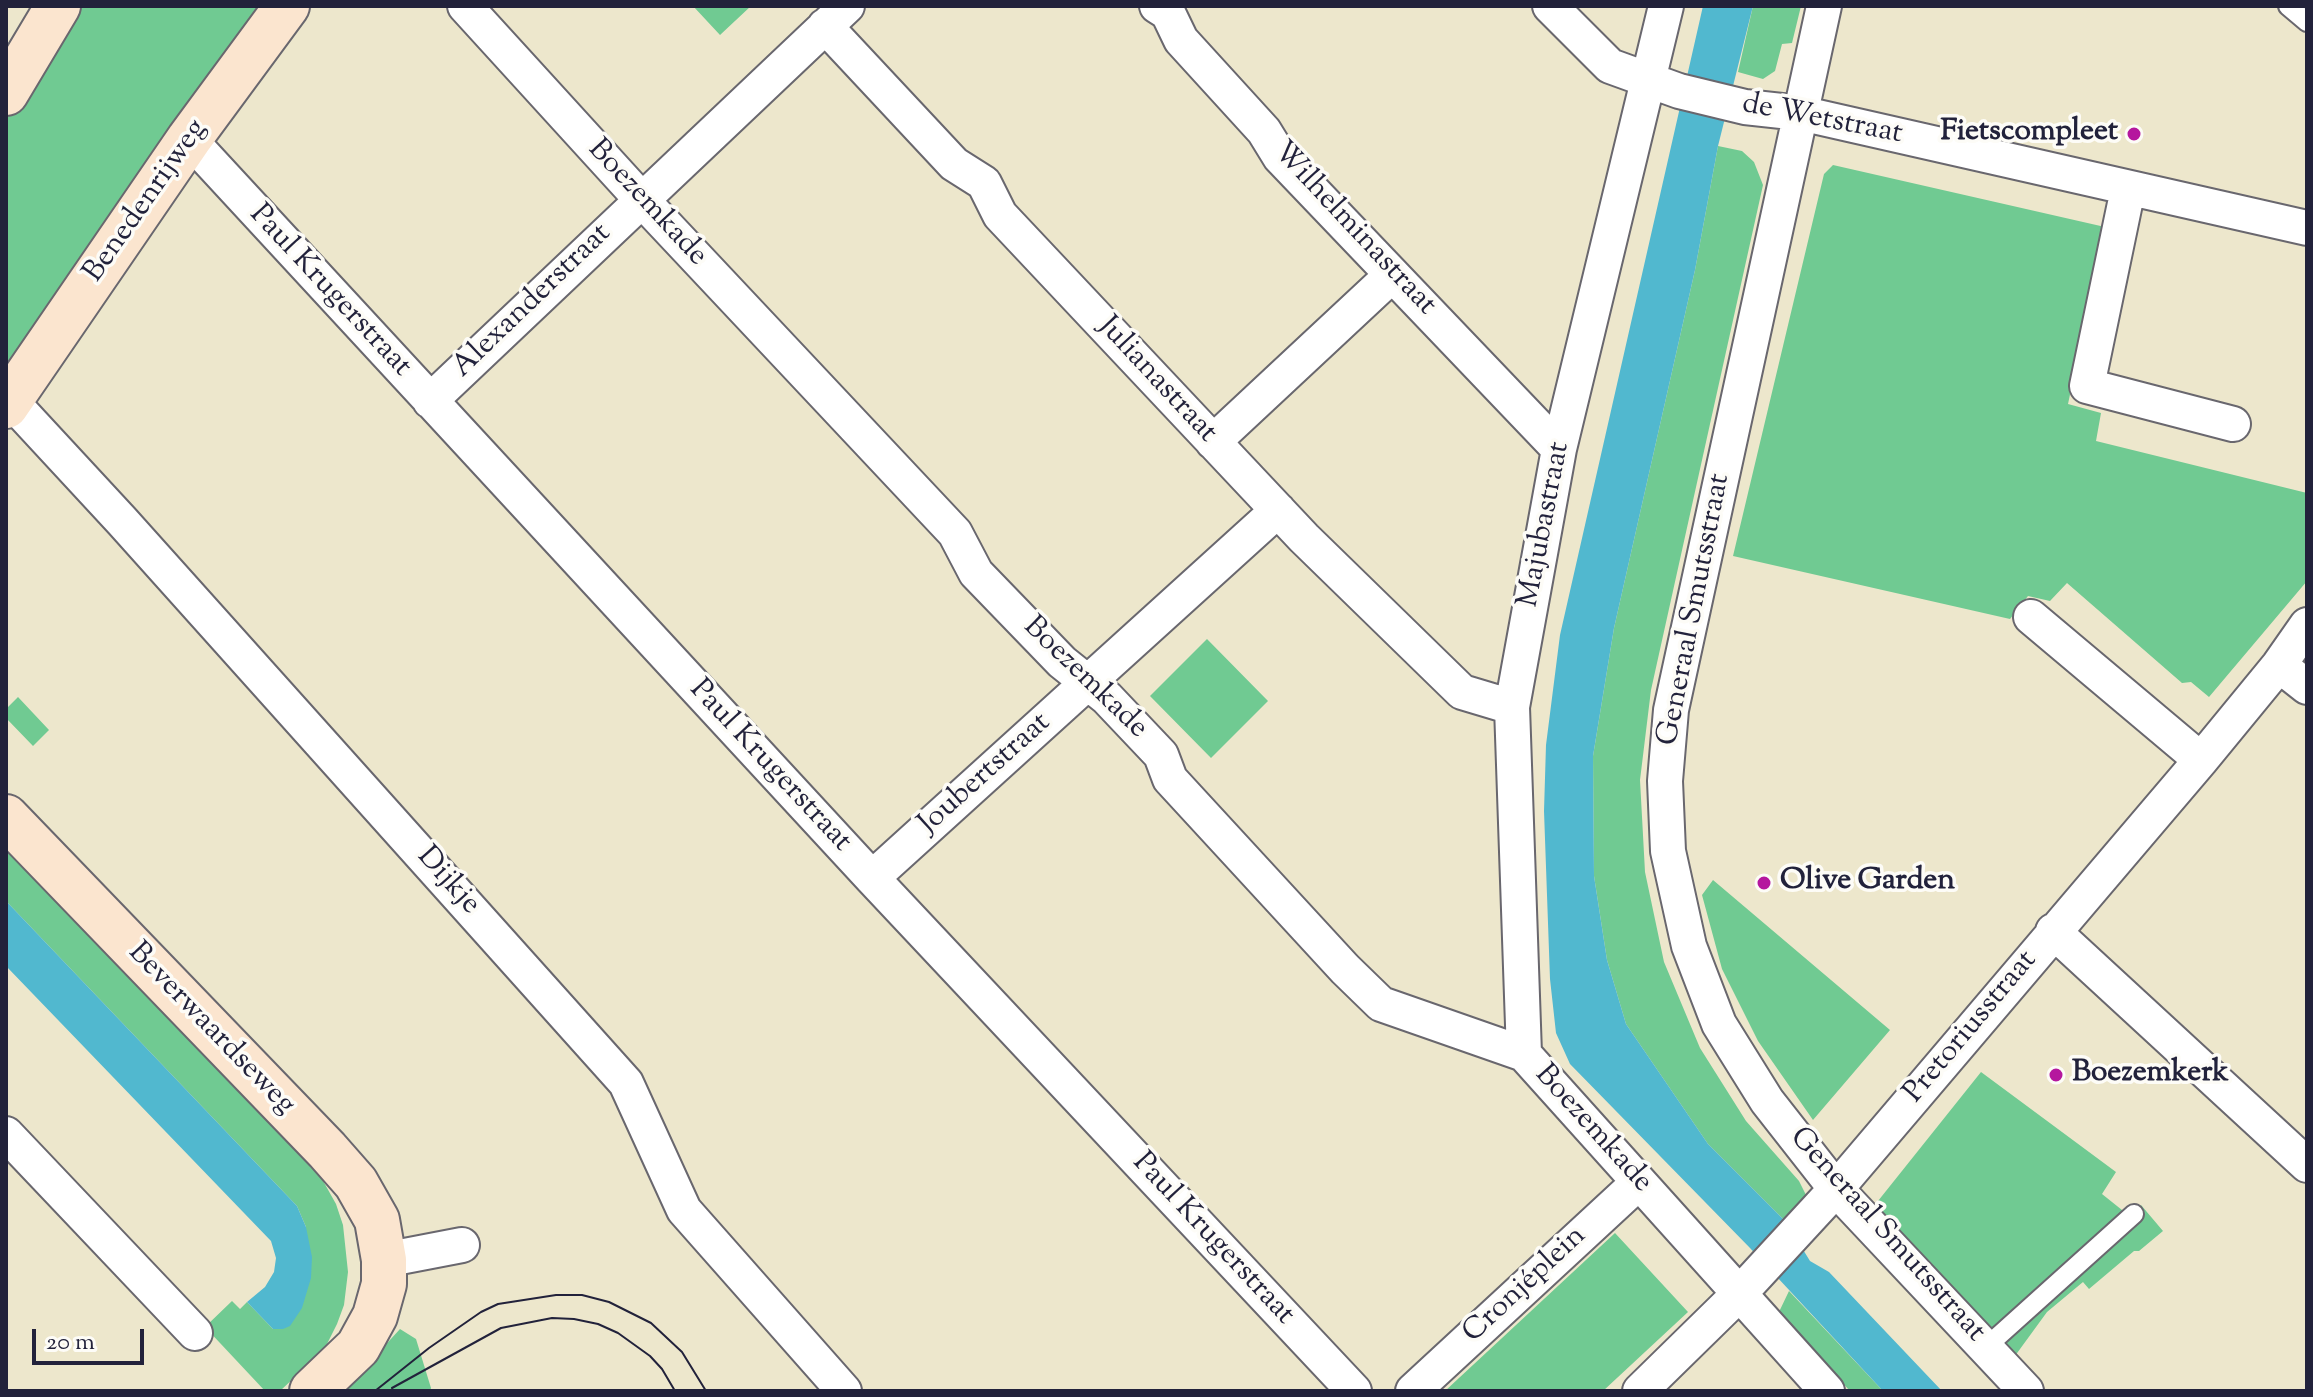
<!DOCTYPE html>
<meta charset="utf-8">
<style>
body{margin:0}
#map{position:relative;width:2313px;height:1397px;overflow:hidden;background:#ede7cc;font-family:"Sorts Mill Goudy",serif}
canvas{display:block}
.frame{position:absolute;inset:0;border:8px solid #22223b;pointer-events:none}
.scale{position:absolute;left:32px;top:1329px;width:112px;height:36px;box-sizing:border-box;border:4px solid #22223b;border-top:0;padding-left:10px;font-size:24px;line-height:28px;white-space:nowrap;color:#22223b;-webkit-text-stroke:6px #fdfcf7;paint-order:stroke}
</style>
<div id="map">
<canvas width="2313" height="1397"></canvas>
<div class="frame"></div>
<div class="scale">20 m</div>
</div>
<script>
const ctx = document.querySelector('canvas').getContext('2d');
ctx.lineJoin = 'round';
function fill(path, color) { ctx.fillStyle = color; ctx.fill(path, 'evenodd'); }
const shape = rows => new Path2D(rows.map(r => 'M' + r).join(''));
function stroke(path, color, width, dash) { ctx.strokeStyle = color; ctx.lineWidth = width; ctx.lineCap = dash ? 'butt' : 'round'; ctx.setLineDash(dash || []); ctx.stroke(path); }
function drawText(font, color, halo, rows, align = 'center') {
  ctx.font = font + ' "Sorts Mill Goudy",serif'; ctx.lineWidth = 7; ctx.setLineDash([]); ctx.textBaseline = 'middle'; ctx.strokeStyle = halo; ctx.fillStyle = color; for (const [text, x, y, turn = 0] of rows) {
    ctx.save(); ctx.translate(x, y); ctx.rotate((+turn || 0) * Math.PI / 180); ctx.textAlign = isNaN(turn) ? turn : align; if (halo) ctx.strokeText(text, 0, 0); ctx.fillText(text, 0, 0); ctx.restore();
  }
}
fill(shape([
 [80,6,265,6,6,380,6,120,37,68],
 [693,6,751,6,720,35],
 [1753,6,1801,6,1792,43,1782,44,1775,71,1763,79,1738,72],
 [1718,146,1742,151,1754,162,1763,185,1651,690,1640,780,1645,872,1664,962,1700,1048,1746,1121,1799,1181,1809,1201,1786,1222,1708,1144,1626,1024,1607,960,1594,876,1593,756,1614,628,1695,270],
 [1833,165,2105,227,2068,404,2101,413,2096,441,2307,493,2307,581,2209,697,2191,682,2182,683,2067,583,2050,601,2028,596,2010,619,1733,556,1824,174],
 [1207,639,1268,701,1211,758,1150,696],
 [18,697,49,730,33,746,6,718,6,709],
 [6,848,317,1170,336,1204,343,1225,348,1272,344,1305,337,1324,327,1344,314,1359,280,1391,265,1391,205,1327,232,1301,240,1309,247,1302,273,1329,306,1227,297,1206,6,901],
 [1713,880,1890,1030,1813,1120,1758,1041,1722,969,1702,895],
 [1981,1072,2116,1172,2102,1194,2132,1218,2141,1205,2163,1231,2139,1251,2134,1251,2089,1289,2083,1282,2047,1312,2012,1360,1886,1229,1878,1201],
 [1615,1233,1688,1312,1603,1391,1445,1391],
 [1789,1291,1883,1391,1850,1391,1778,1314],
 [400,1329,416,1339,431,1388,430,1391,338,1391,358,1375]
]), '#70ca92');
fill(shape([
 [1703,6,1753,6,1718,146,1695,270,1614,628,1593,756,1594,876,1607,960,1626,1024,1708,1144,1786,1222,1810,1261,1829,1272,1942,1391,1883,1391,1750,1248,1570,1064,1556,1033,1550,979,1544,811,1546,745,1560,635],
 [6,901,297,1206,306,1227,312,1257,311,1278,302,1308,290,1326,283,1329,273,1329,247,1302,265,1287,274,1272,276,1258,271,1241,6,966]
]), '#51b8cf');
const lane = shape([
 [2288,6,2307,22],
 [1985,1348,2134,1214]
]);
const street = shape([
 [465,6,641,199,955,533,976,573,1062,662,1107,698,1161,755,1170,779,1345,969,1381,1004,1524,1054,1827,1391],
 [1157,6,1168,13,1181,40,1264,131,1280,157,1559,449],
 [1550,6,1610,66,1679,91,1745,107,1800,113,2307,228],
 [1824,6,1671,710,1665,781,1668,851,1689,946,1719,1024,1767,1101,1836,1189,2026,1391],
 [825,26,954,164,984,183,1000,215,1304,538,1462,692,1512,707],
 [189,139,872,878,1354,1391],
 [2128,189,2087,386,2233,424],
 [10,400,122,521,626,1083,684,1210,844,1391],
 [430,401,847,6],
 [1213,442,1392,275],
 [2031,617,2201,760],
 [2279,665,2307,687],
 [872,878,1278,510],
 [2053,931,2307,1165],
 [1524,1054,1512,707,1559,449,1666,6],
 [6,1134,195,1333],
 [384,1260,462,1245],
 [1413,1391,1639,1182],
 [1640,1391,1740,1293,1836,1189,2201,760,2279,665,2307,625]
]);
const secondary = shape([
 [6,93,58,6],
 [6,406,189,139,287,6],
 [6,817,327,1150,356,1183,377,1220,384,1260,384,1284,375,1316,358,1347,312,1391]
]);
stroke(lane, '#69676e', 22);
stroke(street, '#69676e', 38);
stroke(secondary, '#69676e', 48);
stroke(lane, '#fff', 18);
stroke(street, '#fff', 34);
stroke(secondary, '#fbe5cf', 44);
stroke(shape([
 [392,1388,501,1328,552,1318,574,1319,598,1324,618,1333,650,1356,662,1369,675,1391],
 [375,1391,429,1348,481,1312,498,1304,556,1295,582,1295,609,1302,651,1323,682,1352,706,1391]
]), '#22223b', 2);
for (const [x, y, r, color] of [
 [2134,134,8,"#b5179e"],
 [1764,883,8,"#b5179e"],
 [2056,1075,8,"#b5179e"]
]) { const dot = new Path2D(); dot.arc(x, y, r, 0, 2 * Math.PI); ctx.fillStyle = color; ctx.fill(dot); stroke(dot, '#fdfcf7', 3); }
drawText('30px', '#22223b', '#fdfcf7', [
 ["de Wetstraat",1822,121,11],
 ["Benedenrijweg",147,202,-55],
 ["Boezemkade",646,204,47],
 ["Wilhelminastraat",1353,230,47],
 ["Paul Krugerstraat",329,292,47],
 ["Alexanderstraat",533,302,-44],
 ["Julianastraat",1156,381,47],
 ["Majubastraat",1546,525,-79],
 ["Generaal Smutsstraat",1696,610,-79],
 ["Boezemkade",1084,679,44],
 ["Paul Krugerstraat",769,767,47],
 ["Joubertstraat",986,775,-42],
 ["Dijkje",447,882,48],
 ["Pretoriusstraat",1972,1028,-50],
 ["Beverwaardseweg",210,1030,46],
 ["Boezemkade",1592,1130,48],
 ["Generaal Smutsstraat",1886,1236,48],
 ["Paul Krugerstraat",1212,1240,47],
 ["Cronjéplein",1526,1286,-43]
]);
drawText('bold 30px', '#22223b', '#fdfcf7', [
 ["Fietscompleet",2118,134,"right"],
 ["Olive Garden",1780,883],
 ["Boezemkerk",2072,1075]
], 'left');
</script>
